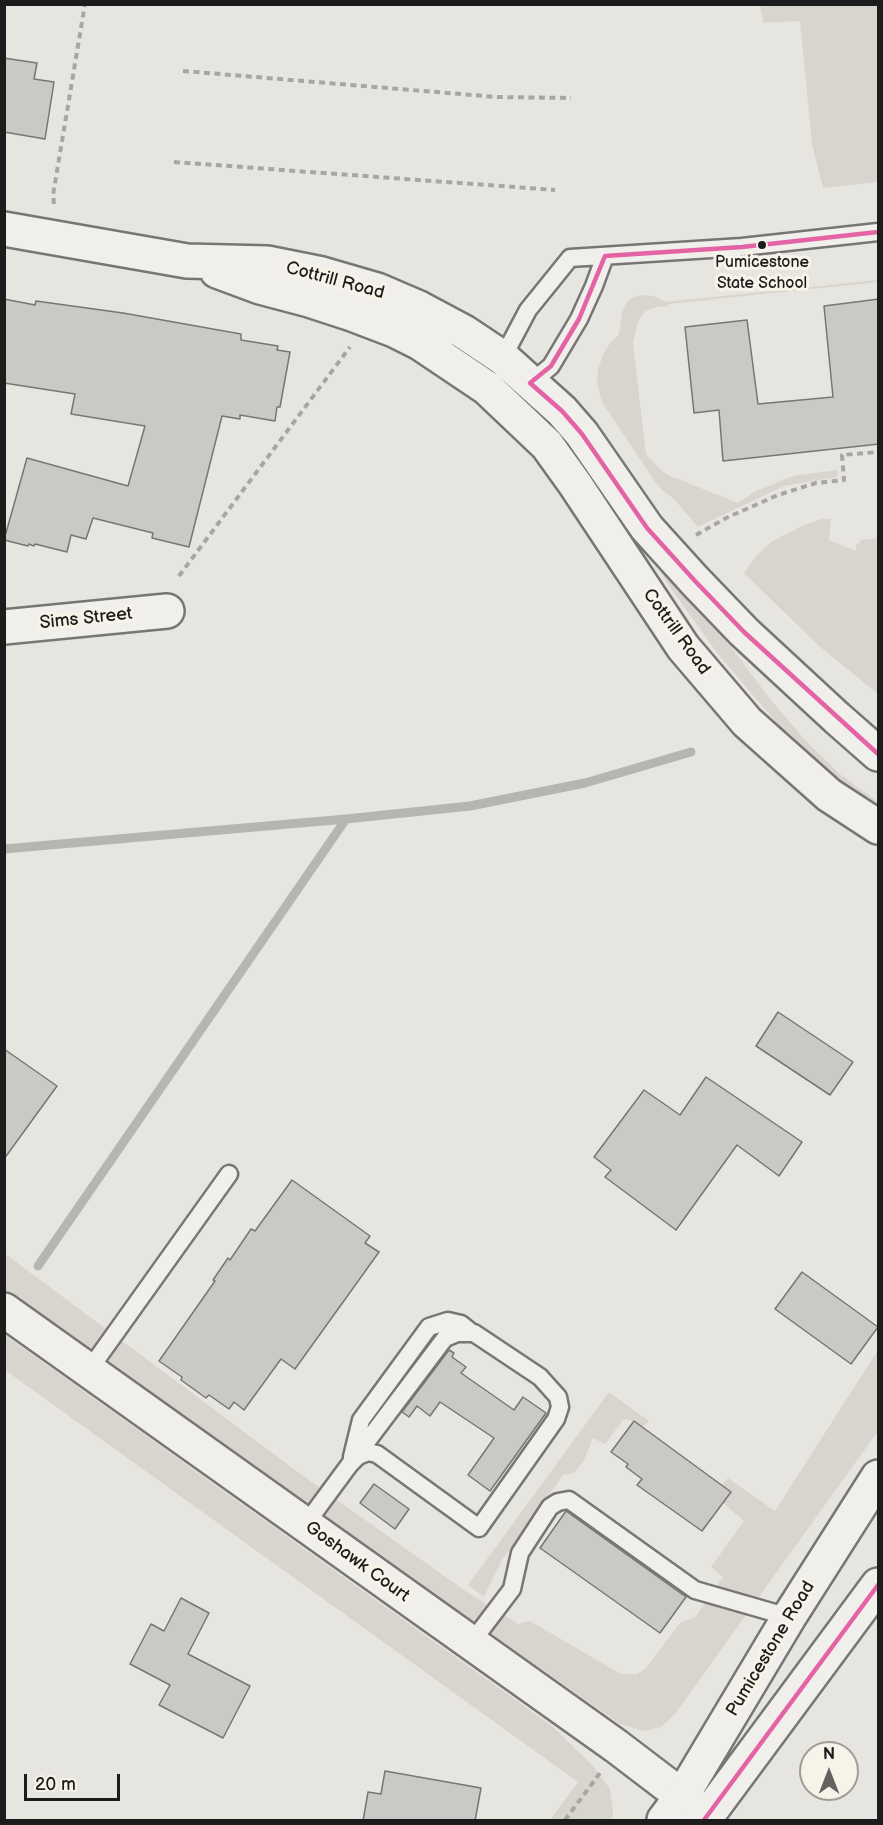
<!DOCTYPE html>
<style>
body{margin:0}
#map{position:relative;width:883px;height:1825px;overflow:hidden;background:#e6e5e0;font-family:"Balsamiq Sans",sans-serif}
canvas{display:block}
.frame{position:absolute;inset:0;border:6px solid #1c1c1c;pointer-events:none}
.north{position:absolute;left:799px;top:1741px;width:60px;height:60px;box-sizing:border-box;background:#f7f3e8;border:2px solid #9f9d96;border-radius:50%;rotate:0deg;font-size:16px;font-weight:700;line-height:24px;text-align:center;color:#1c1c1c}
.north::after{content:'';display:block;margin:auto;width:21px;height:27px;background:#636261;clip-path:polygon(50% 0,100% 100%,50% 72%,0 100%)}
.scale{position:absolute;left:24px;top:1774px;width:96px;height:27px;box-sizing:border-box;border:3px solid #1c1c1c;border-top:0;padding-left:8px;font-size:18px;line-height:21px;white-space:nowrap;color:#1c1c1c;-webkit-text-stroke:4px #f7f3e8;paint-order:stroke}
</style>
<div id="map">
<canvas width="883" height="1825"></canvas>
<div class="frame"></div>
<div class="north">N</div>
<div class="scale">20 m</div>
</div>
<script>
const ctx = document.querySelector('canvas').getContext('2d');
ctx.lineJoin = 'round';
function fill(path, color) { ctx.fillStyle = color; ctx.fill(path, 'evenodd'); }
const shape = rows => new Path2D(rows.map(r => 'M' + r).join(''));
function stroke(path, color, width, dash) { ctx.strokeStyle = color; ctx.lineWidth = width; ctx.lineCap = dash ? 'butt' : 'round'; ctx.setLineDash(dash || []); ctx.stroke(path); }
function drawText(font, color, halo, rows, align = 'center') {
  ctx.font = font + ' "Balsamiq Sans",sans-serif'; ctx.lineWidth = 6; ctx.setLineDash([]); ctx.textBaseline = 'middle'; ctx.strokeStyle = halo; ctx.fillStyle = color; for (const [text, x, y, turn = 0] of rows) {
    ctx.save(); ctx.translate(x, y); ctx.rotate((+turn || 0) * Math.PI / 180); ctx.textAlign = isNaN(turn) ? turn : align; if (halo) ctx.strokeText(text, 0, 0); ctx.fillText(text, 0, 0); ctx.restore();
  }
}
fill(shape([
 [760,5,878,5,878,182,823,188,812,144,800,21,763,23],
 [878,280,878,282,668,304,669,306,657,307,645,311,637,324,633,344,646,454,660,469,668,475,738,503,754,492,793,476,837,470,838,477,784,486,698,527,674,499,662,490,654,480,602,402,597,384,598,369,603,355,610,343,619,334,622,313,626,303,633,297,643,295,653,296,666,302],
 [822,519,831,519,829,540,856,551,856,544,860,543,860,540,878,538,878,694,819,646,744,573,757,555,771,542,804,525],
 [645,547,692,595,770,699,807,742,841,775,878,802,878,817,805,762,781,728,718,654,672,590],
 [4,1253,306,1478,464,1590,518,1624,530,1621,621,1674,637,1674,646,1668,680,1623,695,1617,723,1577,711,1567,744,1521,723,1503,721,1485,728,1478,775,1511,878,1350,878,1431,675,1714,661,1727,644,1731,620,1724,5,1293],
 [5,1335,552,1726,592,1765,610,1789,613,1811,612,1820,550,1820,578,1782,5,1370],
 [609,1392,649,1421,643,1427,634,1421,624,1419,605,1444,593,1438,584,1460,575,1472,568,1475,564,1474,502,1560,484,1597,468,1585]
]), '#d8d5ce');
stroke(shape([
 [4,849,346,819,470,806,585,783,691,752],
 [38,1266,346,819]
]), '#b7b5af', 9);
const building = shape([
 [4,58,37,63,34,79,54,82,45,139,4,132,4,58],
 [4,299,35,305,36,301,123,313,241,334,241,340,278,346,277,350,290,352,280,407,277,407,275,421,240,415,240,419,222,416,189,547,152,538,153,533,93,518,86,539,71,535,67,552,35,544,34,546,29,544,28,546,4,540,27,458,128,486,145,426,71,414,75,394,4,383,4,299],
 [879,299,879,444,723,461,719,410,694,413,685,327,747,320,758,404,833,397,824,306,879,299],
 [778,1012,853,1062,830,1095,756,1046,778,1012],
 [4,1049,57,1086,4,1159,4,1049],
 [706,1077,802,1142,779,1176,737,1145,676,1230,605,1177,611,1170,594,1157,644,1090,680,1115,706,1077],
 [292,1180,370,1236,365,1243,379,1252,295,1369,281,1359,244,1410,234,1402,229,1409,209,1395,206,1398,181,1380,182,1377,159,1361,215,1281,213,1280,228,1258,230,1260,251,1229,255,1231,292,1180],
 [802,1272,878,1327,851,1364,775,1309,802,1272],
 [449,1350,454,1353,452,1357,466,1367,461,1373,514,1410,523,1397,546,1413,490,1491,468,1475,494,1438,440,1402,430,1416,417,1406,409,1417,402,1412,449,1350],
 [634,1421,731,1492,702,1531,637,1485,642,1479,626,1467,628,1464,611,1452,634,1421],
 [374,1484,409,1509,395,1529,360,1503,374,1484],
 [566,1511,686,1597,660,1633,540,1548,566,1511],
 [181,1598,209,1613,188,1654,250,1686,223,1738,159,1705,170,1685,130,1664,151,1624,164,1631,181,1598],
 [385,1771,481,1788,475,1821,363,1821,368,1792,381,1794,385,1771]
]);
fill(building, '#cac9c5');
stroke(building, '#777674', 1.5);
const lane = shape([
 [501,361,528,310,570,258,742,247,878,232],
 [526,387,551,366,579,319,594,286,605,256],
 [89,1370,229,1174],
 [352,1457,361,1420,429,1327,448,1321,461,1324,471,1332],
 [305,1525,350,1464,358,1456,368,1452,377,1454,479,1528,556,1419,560,1407,558,1397,540,1377,474,1333,457,1333,445,1338,350,1464],
 [471,1643,512,1589,520,1553,550,1507,558,1502,569,1500,695,1590,789,1617]
]);
const street = shape([
 [4,229,187,261,267,263,322,274,377,290,419,308,464,332,503,358,562,411,582,434,647,528,695,581,744,632,837,718,878,754],
 [217,271,260,287,309,300,352,314,394,330,420,343,487,388,547,445,575,484,683,647,747,722,829,795,878,827],
 [4,627,167,611],
 [4,1310,616,1746,704,1813]
]);
const secondary = shape([
 [664,1820,682,1796,789,1617,878,1477],
 [704,1820,878,1585]
]);
stroke(lane, '#777674', 21);
stroke(street, '#777674', 38);
stroke(secondary, '#777674', 38);
stroke(shape([
 [183,71,496,97,571,98],
 [174,162,555,190],
 [54,204,53,195,85,4],
 [696,535,726,518,778,495,816,483,844,480,842,455,878,452],
 [179,576,350,347],
 [565,1820,600,1773]
]), '#a7a6a4', 4, [6, 4.5]);
stroke(lane, '#f0efeb', 16);
stroke(street, '#f0efeb', 33);
stroke(secondary, '#f0efeb', 33);
stroke(shape([
 [878,232,742,247,605,256,579,319,551,366,530,383,562,411,582,434,647,528,695,581,744,632,878,754],
 [704,1820,878,1585]
]), '#e463a4', 4.5);
for (const [x, y, r, color] of [
 [762,245,5,"#1c1c1c"]
]) { const dot = new Path2D(); dot.arc(x, y, r, 0, 2 * Math.PI); ctx.fillStyle = color; ctx.fill(dot); stroke(dot, '#f7f3e8', 2); }
drawText('16px', '#1c1c1c', '#f7f3e8', [
 ["Pumicestone",762,263],
 ["State School",762,284]
]);
drawText('18px', '#1c1c1c', '#f7f3e8', [
 ["Cottrill Road",335,281,15],
 ["Sims Street",86,619,-6],
 ["Cottrill Road",676,632,54],
 ["Goshawk Court",357,1562,36],
 ["Pumicestone Road",771,1649,-59]
]);
</script>
